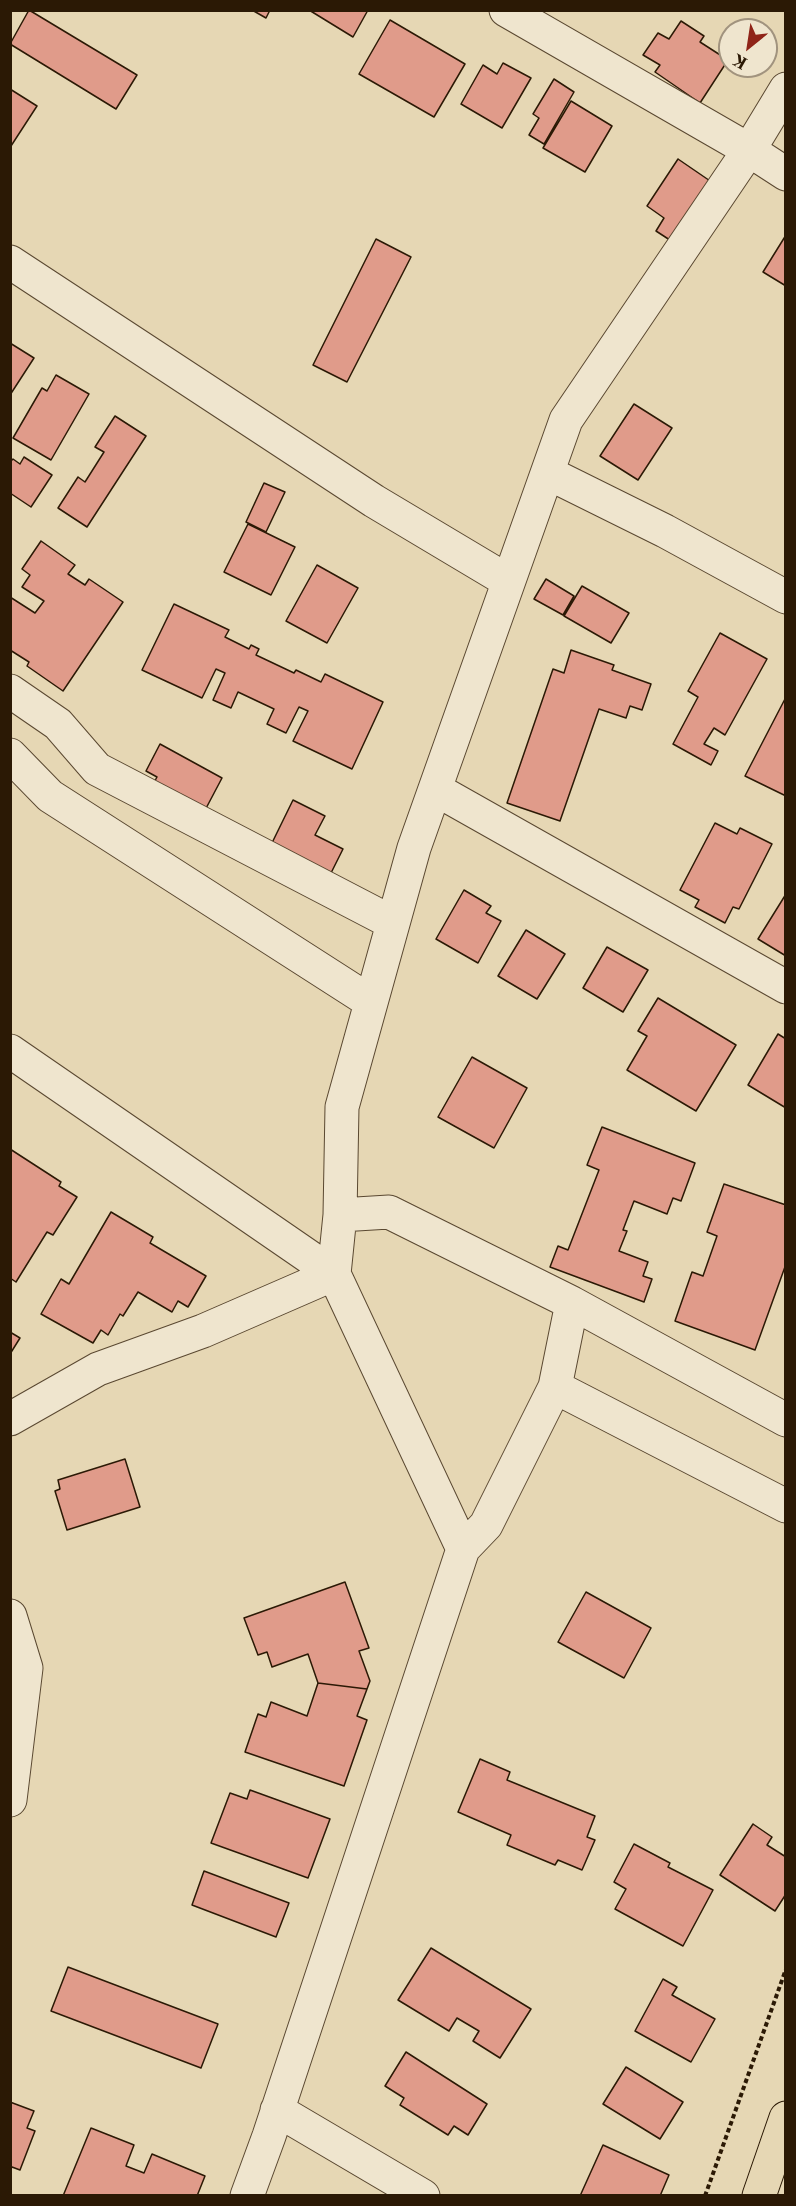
<!DOCTYPE html>
<style>
body{margin:0}
#map{position:relative;width:796px;height:2206px;overflow:hidden;background:#e6d7b4;font-family:"Libre Caslon Text",serif}
canvas{display:block}
.frame{position:absolute;inset:0;border:12px solid #2b1905;pointer-events:none}
.north{position:absolute;left:718px;top:18px;width:60px;height:60px;box-sizing:border-box;background:#efe5ce;border:2px solid #a1937e;border-radius:50%;rotate:210deg;font-size:16px;font-weight:700;line-height:24px;text-align:center;color:#2b1905}
.north::after{content:'';display:block;margin:auto;width:21px;height:27px;background:#8f2418;clip-path:polygon(50% 0,100% 100%,50% 72%,0 100%)}
</style>
<div id="map">
<canvas width="796" height="2206"></canvas>
<div class="frame"></div>
<div class="north">K</div>
</div>
<script>
const ctx = document.querySelector('canvas').getContext('2d');
ctx.lineJoin = 'round';
function fill(path, color) { ctx.fillStyle = color; ctx.fill(path, 'evenodd'); }
const shape = rows => new Path2D(rows.map(r => 'M' + r).join(''));
function stroke(path, color, width, dash) { ctx.strokeStyle = color; ctx.lineWidth = width; ctx.lineCap = dash ? 'butt' : 'round'; ctx.setLineDash(dash || []); ctx.stroke(path); }
const building = shape([
 [29,10,137,75,116,109,10,44,29,10],
 [252,10,270,10,266,18,252,10],
 [309,10,368,10,353,37,309,10],
 [390,20,465,64,434,117,359,74,390,20],
 [681,21,704,36,700,42,728,60,700,103,655,72,660,65,643,55,658,33,669,39,681,21],
 [503,63,531,78,502,128,461,104,483,65,497,74,503,63],
 [554,79,574,92,544,144,529,135,539,118,533,114,554,79],
 [10,89,37,106,11,146,10,146,10,89],
 [571,101,612,126,585,172,543,148,571,101],
 [678,159,716,185,676,244,656,231,664,218,647,206,678,159],
 [786,235,786,286,763,272,786,235],
 [376,239,411,257,347,382,313,365,376,239],
 [10,343,34,358,10,395,10,343],
 [56,375,89,394,51,460,13,438,42,388,47,391,56,375],
 [634,404,672,428,638,480,600,456,634,404],
 [115,416,146,436,87,527,58,508,78,477,85,482,104,452,95,447,115,416],
 [24,457,52,475,31,507,10,493,10,462,13,459,20,464,24,457],
 [264,483,285,492,266,532,246,522,264,483],
 [248,524,295,547,271,595,224,572,248,524],
 [41,541,75,565,68,574,85,585,89,579,123,602,63,691,27,666,29,662,10,650,10,597,35,613,44,601,22,587,30,575,22,569,41,541],
 [317,565,358,588,327,643,286,621,317,565],
 [546,579,574,596,563,615,534,599,546,579],
 [582,586,629,613,611,643,564,616,582,586],
 [174,604,229,630,225,637,249,649,251,645,259,649,256,655,294,673,296,670,321,682,325,674,383,702,352,769,293,741,308,711,299,707,286,733,267,724,274,709,238,692,231,708,213,700,225,673,216,669,202,698,142,670,174,604],
 [720,633,767,659,725,735,714,728,704,744,718,751,711,765,673,744,698,697,688,691,720,633],
 [571,650,614,665,612,670,651,684,642,710,630,706,626,718,599,709,560,821,507,803,553,669,564,673,571,650],
 [786,697,786,796,745,776,786,697],
 [160,744,222,778,203,814,152,786,157,777,146,771,160,744],
 [293,800,325,816,315,835,343,849,328,879,269,849,293,800],
 [715,823,737,834,740,828,772,844,739,909,733,907,725,923,695,907,699,900,680,890,715,823],
 [464,890,491,906,486,913,501,921,478,963,436,939,464,890],
 [786,894,786,956,758,939,786,894],
 [526,930,565,954,537,999,498,976,526,930],
 [607,947,648,970,623,1012,583,988,607,947],
 [658,998,736,1045,696,1111,627,1070,647,1036,638,1031,658,998],
 [778,1034,786,1039,786,1108,748,1085,778,1034],
 [472,1057,527,1088,494,1148,438,1117,472,1057],
 [602,1127,695,1163,681,1201,673,1198,667,1214,634,1201,623,1230,627,1231,619,1251,648,1262,643,1276,652,1279,644,1302,550,1267,558,1246,568,1250,599,1170,587,1165,602,1127],
 [10,1149,61,1182,59,1186,77,1197,53,1235,47,1232,16,1282,10,1278,10,1149],
 [724,1184,786,1205,786,1264,755,1350,675,1321,692,1272,703,1276,717,1236,707,1232,724,1184],
 [111,1212,153,1237,150,1243,206,1276,188,1307,178,1301,172,1312,138,1292,123,1316,120,1314,108,1335,101,1330,93,1343,41,1314,61,1279,69,1284,111,1212],
 [10,1332,20,1338,10,1354,10,1332],
 [125,1459,140,1507,67,1530,55,1491,60,1489,58,1480,125,1459],
 [345,1582,369,1648,359,1651,370,1681,367,1689,318,1683,308,1654,272,1667,267,1652,258,1655,244,1618,345,1582],
 [586,1592,651,1628,624,1678,558,1642,586,1592],
 [318,1683,367,1689,357,1716,367,1720,344,1786,245,1752,258,1714,266,1717,271,1702,307,1716,318,1683],
 [480,1759,510,1772,507,1780,595,1816,587,1837,595,1840,582,1870,558,1860,555,1865,507,1845,511,1835,458,1812,480,1759],
 [250,1790,330,1819,308,1878,211,1843,230,1793,247,1799,250,1790],
 [753,1824,772,1837,767,1845,786,1857,786,1894,775,1911,720,1875,753,1824],
 [634,1844,670,1863,668,1867,713,1890,683,1946,615,1909,626,1889,614,1882,634,1844],
 [204,1871,289,1903,276,1937,192,1905,204,1871],
 [431,1948,531,2009,500,2058,473,2041,479,2031,457,2018,449,2031,398,2000,431,1948],
 [68,1967,218,2024,201,2068,51,2011,68,1967],
 [663,1979,677,1987,672,1995,715,2019,691,2062,635,2031,663,1979],
 [406,2052,487,2104,468,2135,454,2126,448,2135,400,2105,404,2098,385,2086,406,2052],
 [626,2067,683,2102,660,2139,603,2104,626,2067],
 [10,2102,34,2111,27,2128,35,2131,20,2170,12,2167,10,2170,10,2102],
 [91,2128,134,2145,126,2166,144,2173,152,2154,205,2176,197,2196,63,2196,91,2128],
 [603,2145,669,2175,660,2196,580,2196,603,2145]
]);
fill(building, '#e09b8a');
stroke(building, '#2b1905', 1.5);
const street = shape([
 [506,10,749,150,786,174],
 [10,262,374,501,508,581],
 [548,473,665,531,786,597],
 [10,691,58,724,97,769,393,923],
 [10,755,50,796,371,1002],
 [435,789,786,987],
 [10,1051,334,1274,463,1549,486,1525,555,1387,572,1303],
 [340,1215,389,1212,572,1303,786,1420],
 [555,1387,786,1506],
 [10,1419,98,1369,203,1331,334,1274,340,1215,342,1107,414,848,566,420,749,150,786,89],
 [10,1616,26,1668,10,1800],
 [277,2110,423,2196],
 [247,2196,269,2136,463,1549]
]);
const highway = shape([
 [759,2196,786,2118]
]);
stroke(street, '#5a4831', 35);
stroke(highway, '#2b1905', 35);
stroke(shape([
 [705,2196,786,1969]
]), '#2b1905', 4, [4.5, 3]);
stroke(street, '#efe5ce', 33);
stroke(highway, '#e6d7b4', 33);
</script>
